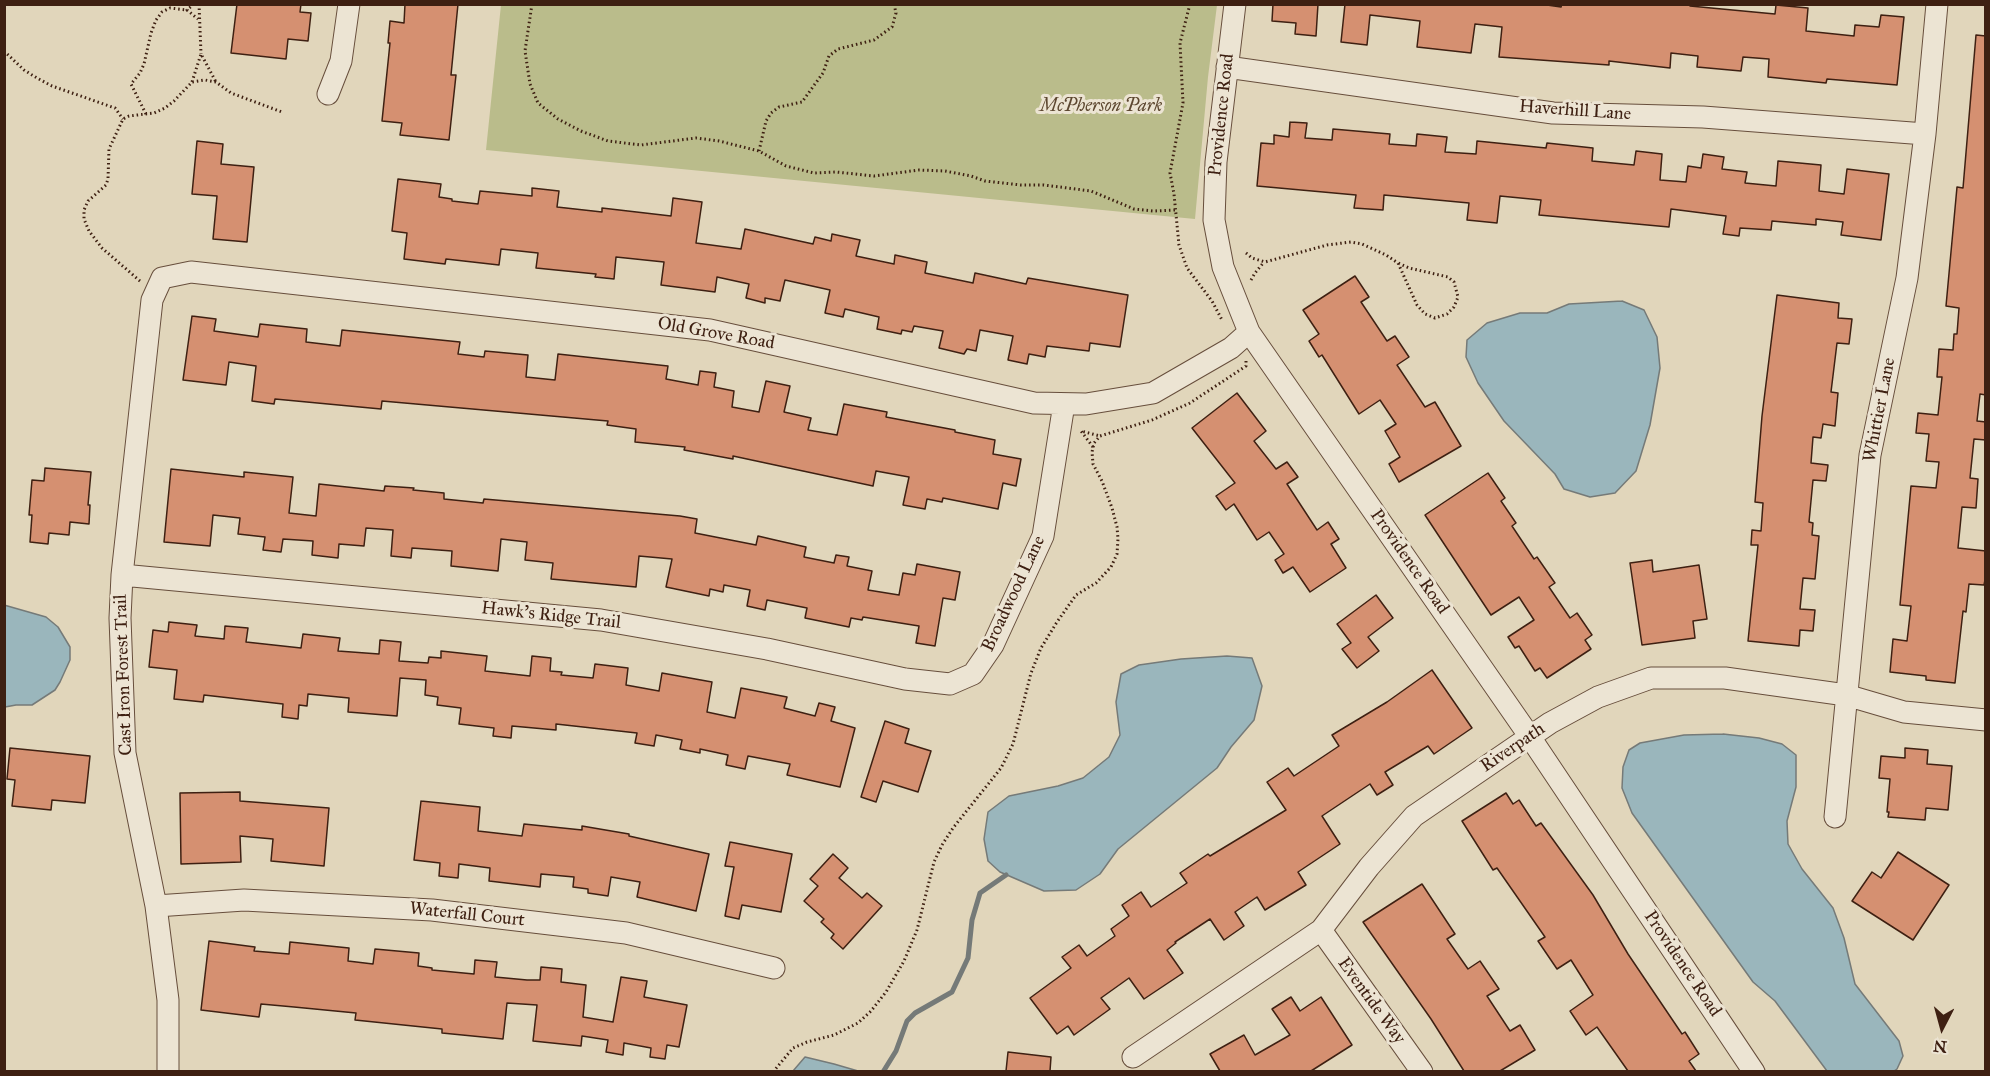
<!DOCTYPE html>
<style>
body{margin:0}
#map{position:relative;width:1990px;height:1076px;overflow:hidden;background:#e1d6bb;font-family:"IM FELL Great Primer",serif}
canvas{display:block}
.frame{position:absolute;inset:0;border:6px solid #3e2012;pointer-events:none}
.north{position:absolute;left:1912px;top:998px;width:60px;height:60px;-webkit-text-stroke:4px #ece4d3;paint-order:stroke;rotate:186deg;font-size:16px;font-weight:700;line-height:24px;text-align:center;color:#3e2012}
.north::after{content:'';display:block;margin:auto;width:21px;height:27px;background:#3e2012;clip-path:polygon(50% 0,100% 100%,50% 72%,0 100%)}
</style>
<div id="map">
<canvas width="1990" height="1076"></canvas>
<div class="frame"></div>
<div class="north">N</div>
</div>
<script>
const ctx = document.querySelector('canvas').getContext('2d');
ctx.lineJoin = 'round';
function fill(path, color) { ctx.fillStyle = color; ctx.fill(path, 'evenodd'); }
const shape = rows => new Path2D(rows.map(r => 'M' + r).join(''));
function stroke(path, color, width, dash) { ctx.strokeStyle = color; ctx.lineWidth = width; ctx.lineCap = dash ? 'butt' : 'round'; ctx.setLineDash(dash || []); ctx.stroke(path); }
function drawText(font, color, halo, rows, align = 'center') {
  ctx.font = font + ' "IM FELL Great Primer",serif'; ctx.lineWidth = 6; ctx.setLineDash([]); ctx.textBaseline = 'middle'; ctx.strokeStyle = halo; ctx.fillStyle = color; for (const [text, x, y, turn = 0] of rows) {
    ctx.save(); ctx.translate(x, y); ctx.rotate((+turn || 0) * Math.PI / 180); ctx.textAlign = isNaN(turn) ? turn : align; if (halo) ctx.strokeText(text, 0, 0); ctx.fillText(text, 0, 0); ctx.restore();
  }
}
fill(shape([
 [501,5,1217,5,1208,77,1195,219,486,150]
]), '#babc8b');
const water = shape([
 [1622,301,1644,310,1657,337,1660,368,1650,425,1636,471,1615,493,1590,497,1564,489,1555,474,1504,421,1478,383,1466,357,1467,340,1487,323,1520,313,1547,313,1569,304,1622,301],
 [4,605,46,617,58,627,70,647,70,660,60,682,55,690,32,705,16,705,5,707,4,605],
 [1227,656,1252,658,1262,686,1254,720,1231,747,1217,768,1118,849,1100,874,1076,890,1044,891,1000,872,988,861,984,839,988,812,1009,796,1058,786,1083,778,1109,757,1120,735,1116,702,1121,674,1139,665,1181,659,1227,656],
 [1723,734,1759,738,1782,744,1796,755,1796,787,1787,821,1788,844,1802,869,1833,908,1844,938,1855,984,1899,1041,1903,1056,1897,1069,1894,1071,1827,1071,1775,1001,1753,982,1632,813,1622,788,1623,767,1629,750,1640,743,1684,735,1723,734],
 [805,1057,834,1064,858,1071,793,1071,805,1057]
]);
fill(water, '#9ab6bc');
stroke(water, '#757a78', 1.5);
stroke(shape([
 [883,1072,896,1051,907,1021,915,1013,952,992,968,958,972,920,980,893,1006,875]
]), '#757a78', 5);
const building = shape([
 [237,4,301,4,300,12,311,13,308,41,288,39,286,59,231,53,237,4],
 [405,4,458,4,451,75,456,75,449,140,400,135,402,123,382,121,390,43,388,43,390,21,404,23,405,4],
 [1273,4,1318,4,1316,36,1295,34,1296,23,1272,21,1273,4],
 [1345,4,1540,4,1561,7,1562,4,1690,4,1690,6,1775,14,1776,5,1808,8,1806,31,1854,36,1855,25,1879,27,1881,15,1904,17,1897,85,1827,79,1826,83,1768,77,1769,59,1743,57,1741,71,1697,67,1698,56,1671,53,1670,68,1609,61,1609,65,1499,57,1502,27,1475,24,1471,53,1417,47,1420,21,1370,15,1367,45,1341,42,1345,4],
 [1976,35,1986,36,1986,395,1980,394,1977,421,1986,422,1986,440,1974,439,1970,478,1978,479,1976,508,1962,507,1958,548,1986,551,1986,575,1984,585,1969,584,1966,612,1963,611,1955,683,1926,680,1926,676,1890,672,1893,639,1907,641,1911,606,1900,605,1911,486,1936,488,1939,462,1926,461,1929,434,1916,433,1918,413,1938,415,1942,377,1937,377,1939,349,1953,350,1954,334,1957,334,1959,308,1946,306,1957,187,1963,188,1976,35],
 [1290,122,1307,123,1305,138,1332,140,1333,129,1390,134,1389,144,1416,146,1417,134,1447,137,1445,152,1476,154,1477,141,1546,148,1547,143,1593,148,1592,161,1634,165,1636,151,1662,154,1660,180,1686,182,1688,166,1701,168,1703,154,1724,157,1722,169,1747,172,1745,183,1776,186,1778,161,1821,165,1819,191,1844,194,1847,169,1889,174,1881,240,1841,235,1843,222,1816,219,1816,225,1772,221,1771,230,1740,228,1739,236,1723,234,1726,216,1671,209,1669,227,1539,215,1541,200,1500,196,1497,223,1467,220,1469,203,1384,195,1383,210,1354,208,1356,195,1257,186,1261,143,1274,144,1274,135,1289,137,1290,122],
 [197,141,223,144,221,164,254,167,247,242,213,239,217,196,192,194,197,141],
 [398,179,441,184,439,197,452,199,452,201,478,204,480,191,532,196,532,188,559,191,557,207,602,212,602,208,671,216,673,198,702,202,696,243,741,249,745,229,813,244,815,237,831,241,832,234,860,240,856,256,894,264,895,255,927,262,925,273,973,283,975,273,1026,284,1028,278,1128,295,1120,347,1090,343,1089,351,1047,346,1045,357,1029,354,1027,364,1008,360,1013,336,980,330,976,351,967,349,964,354,939,348,943,331,914,326,912,332,902,330,901,334,877,329,879,317,845,309,843,317,825,313,830,290,785,280,780,301,765,298,765,303,746,298,749,284,717,277,715,292,661,285,664,262,616,257,614,279,595,277,596,274,536,268,538,253,501,249,499,265,446,259,445,264,404,259,407,233,392,231,398,179],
 [1355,276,1369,297,1361,302,1387,341,1395,336,1409,357,1397,365,1425,407,1435,402,1461,446,1399,482,1389,464,1400,457,1385,431,1396,424,1380,400,1359,414,1322,355,1319,357,1309,341,1319,334,1303,310,1355,276],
 [1777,295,1839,303,1838,318,1852,319,1849,344,1837,343,1831,392,1838,393,1835,426,1823,424,1821,438,1813,437,1811,463,1828,465,1826,481,1813,480,1809,522,1813,523,1812,535,1819,536,1815,579,1803,578,1800,609,1815,610,1813,631,1800,630,1799,646,1748,641,1758,545,1751,545,1752,530,1761,531,1763,503,1755,502,1762,416,1777,295],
 [192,316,216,319,214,331,258,337,260,324,307,329,306,342,340,346,342,330,460,342,458,354,484,357,485,351,528,355,526,377,555,380,558,354,668,366,666,379,698,385,700,371,716,373,714,387,734,391,732,407,759,412,766,381,790,386,784,412,811,418,808,430,837,435,844,404,887,412,886,417,955,430,955,432,995,440,993,454,1021,459,1016,486,1003,483,998,509,943,498,942,502,927,499,925,509,903,505,909,477,876,471,873,486,733,456,733,459,684,450,685,447,635,442,636,429,607,425,608,421,382,401,381,409,275,399,274,404,252,401,256,366,229,362,226,385,183,380,192,316],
 [1237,393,1266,431,1254,441,1276,469,1287,462,1298,477,1287,484,1317,530,1328,522,1339,539,1331,544,1346,568,1310,592,1293,567,1283,573,1275,560,1284,554,1269,532,1257,540,1234,504,1226,510,1216,496,1235,483,1192,428,1237,393],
 [45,468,91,472,88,505,90,505,89,524,70,522,69,535,49,533,48,544,30,542,32,515,29,515,32,480,44,481,45,468],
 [171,469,244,477,244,472,293,477,289,513,316,516,319,484,384,491,385,486,414,488,413,490,444,493,444,499,483,503,484,499,680,516,697,519,695,533,756,545,758,536,775,540,806,547,804,557,834,563,836,555,849,557,847,566,872,571,868,590,899,595,903,573,915,575,917,564,960,572,955,600,943,598,935,646,916,643,919,626,863,617,862,620,851,618,849,627,805,618,807,608,767,600,765,610,747,606,750,590,724,585,723,592,710,589,709,596,666,587,672,559,639,556,636,587,551,579,553,563,525,560,527,542,501,539,498,571,451,566,452,551,412,548,411,558,391,556,393,530,366,528,364,546,339,544,338,558,312,555,313,541,283,539,281,552,263,550,265,537,238,534,240,518,213,515,210,546,164,542,171,469],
 [1488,473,1505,498,1501,501,1516,523,1512,526,1534,559,1537,557,1555,583,1549,587,1570,618,1577,613,1592,635,1585,640,1591,649,1547,678,1540,668,1535,671,1519,646,1515,648,1508,637,1534,620,1519,597,1491,615,1425,515,1488,473],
 [1652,560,1653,572,1699,565,1707,619,1693,621,1695,638,1642,645,1630,563,1652,560],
 [1376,595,1393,618,1368,637,1379,651,1357,668,1342,649,1351,643,1337,624,1376,595],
 [169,622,197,625,195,636,224,639,225,626,248,628,246,642,301,648,303,634,340,638,338,651,379,654,380,640,401,642,399,661,428,663,429,657,441,658,441,651,487,656,485,671,530,676,532,656,551,658,550,671,562,672,561,675,593,678,595,664,628,668,626,685,659,691,662,673,712,682,707,712,735,718,741,688,787,697,784,708,815,716,819,703,835,707,831,721,855,728,840,787,787,775,790,764,748,756,745,769,726,765,728,755,700,749,700,753,680,749,682,740,656,735,654,746,635,743,637,733,556,724,556,730,512,726,511,738,493,736,494,728,459,724,461,708,437,705,438,697,425,695,426,680,400,678,397,716,348,712,349,698,308,694,307,706,299,705,298,719,282,717,283,704,204,695,203,702,174,699,177,670,149,667,153,630,168,632,169,622],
 [1432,670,1472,728,1434,754,1428,746,1385,772,1393,785,1377,795,1370,784,1322,816,1340,844,1298,872,1306,885,1265,910,1257,897,1235,912,1244,926,1224,940,1210,919,1175,942,1176,943,1167,950,1183,973,1144,999,1129,978,1101,998,1110,1009,1074,1035,1068,1026,1057,1034,1030,998,1071,968,1062,957,1079,945,1087,956,1115,936,1111,929,1129,916,1122,905,1141,892,1151,907,1187,883,1180,873,1208,854,1210,856,1286,810,1267,782,1288,768,1294,776,1339,746,1332,735,1387,702,1432,670],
 [885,721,909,729,905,743,931,751,918,792,883,781,876,802,861,797,885,721],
 [10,748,90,756,85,803,52,800,51,810,12,806,15,780,7,779,10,748],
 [1905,748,1928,750,1927,764,1952,766,1948,810,1926,808,1925,820,1888,817,1889,812,1887,812,1890,779,1879,778,1881,756,1905,758,1905,748],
 [240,792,240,801,329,808,324,866,271,861,273,839,240,836,241,862,181,864,180,793,240,792],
 [1506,793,1513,804,1519,800,1536,826,1541,823,1593,895,1628,954,1682,1034,1685,1032,1699,1054,1689,1061,1696,1071,1628,1071,1597,1027,1586,1035,1570,1011,1593,995,1571,960,1557,969,1538,941,1545,937,1497,868,1493,870,1462,821,1506,793],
 [421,801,480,807,478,831,522,836,524,824,582,830,582,826,629,834,629,836,709,854,696,911,637,897,640,882,611,877,608,896,588,893,588,889,573,887,574,877,541,874,540,887,489,881,490,868,459,864,458,878,439,876,440,863,414,860,421,801],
 [730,842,792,854,781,912,742,905,739,919,725,916,734,867,725,866,730,842],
 [1898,852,1949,885,1913,940,1852,901,1872,872,1881,878,1898,852],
 [833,854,848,868,839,878,862,898,867,893,882,906,843,949,831,938,834,934,821,922,824,919,804,901,818,886,810,879,833,854],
 [1422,884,1455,934,1447,939,1468,969,1480,961,1499,989,1487,996,1510,1031,1520,1025,1535,1050,1500,1071,1464,1071,1431,1019,1363,922,1422,884],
 [209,941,255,947,254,951,289,954,290,942,349,948,348,961,373,964,375,949,419,953,418,966,432,968,432,970,474,974,475,960,497,962,495,977,527,980,540,980,541,967,562,969,561,982,586,985,583,1017,613,1022,621,977,647,981,644,997,687,1005,679,1047,667,1045,665,1059,650,1057,651,1048,624,1043,623,1055,606,1052,608,1040,582,1036,581,1046,533,1041,537,1005,507,1003,503,1039,442,1033,442,1029,355,1020,356,1013,294,1007,261,1004,259,1017,201,1010,209,941],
 [1291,997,1300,1011,1321,997,1352,1045,1311,1071,1220,1071,1210,1054,1244,1035,1255,1055,1290,1035,1272,1009,1291,997],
 [1008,1052,1051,1057,1050,1071,1006,1071,1008,1052]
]);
fill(building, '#d59071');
stroke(building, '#3e2012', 1.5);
const minor = shape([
 [1235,4,1216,162,1214,220,1223,267,1249,332,1530,737,1754,1072],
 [1227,67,1553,113,1703,117,1925,134],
 [328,94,341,61,349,4],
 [122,575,601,620,767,649,905,679,950,684,973,674,993,645,1043,536,1064,404],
 [1835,817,1870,455,1907,278,1925,134,1937,4],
 [156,906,244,900,432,910,626,933,774,968],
 [1321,930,1422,1072],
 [1133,1057,1321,930,1369,867,1414,816,1550,723,1598,697,1651,678,1725,678,1846,695,1904,712,1986,720],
 [168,1072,168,1000,156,906,125,753,120,618,122,575,152,300,162,278,191,272,710,330,1034,403,1086,404,1153,393,1231,348,1249,332]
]);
stroke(minor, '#674e3c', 23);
stroke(shape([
 [194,4,187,10,198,19],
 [199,4,201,54],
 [532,4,525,51,530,84,538,103,558,119,581,131,608,141,641,145,696,138,719,141,759,151,786,166,814,173,836,172,874,176,919,170,945,171,971,176,985,181,1021,185,1044,185,1091,191,1134,209,1153,211,1176,210],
 [1190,4,1180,43,1183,103,1170,173,1174,194,1179,245,1187,268,1212,301,1222,320],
 [4,51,24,70,37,78,52,86,115,108,123,119],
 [192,82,201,54,216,82],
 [146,114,131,84,140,73,144,64,151,33,156,20,162,12,170,8,187,10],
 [759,151,766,121,771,113,779,107,802,102,823,73,829,56,838,49,874,40,892,27,896,13,894,4],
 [1246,253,1252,258,1265,262,1327,245,1351,242,1362,244,1386,255,1398,263,1417,305,1425,314,1435,318,1447,314,1454,307,1458,297,1454,282,1448,277,1409,268,1398,263],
 [1251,280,1255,273,1264,262],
 [140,281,102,248,89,231,84,219,84,210,88,201,106,185,108,179,109,149,123,119,129,116,154,113,165,108,174,101,192,82,205,80,216,82,231,93,282,112],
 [1093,447,1081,431,1100,436],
 [773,1072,793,1048,807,1042,834,1035,858,1023,871,1011,886,992,904,961,917,930,934,862,942,845,953,828,1001,768,1013,744,1031,673,1041,648,1057,622,1076,595,1096,583,1111,567,1117,554,1118,539,1117,527,1112,508,1102,481,1093,464,1092,452,1094,443,1100,436,1152,420,1190,403,1246,366,1246,361]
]), '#3e2012', 3, [1.5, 3]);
stroke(minor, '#ece4d3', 21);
drawText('italic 18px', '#5d4730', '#ece4d3', [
 ["McPherson Park",1101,107]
]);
drawText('18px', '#3e2012', '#ece4d3', [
 ["Haverhill Lane",1575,111,4],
 ["Providence Road",1222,115,-84],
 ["Old Grove Road",716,334,10],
 ["Whittier Lane",1880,410,-79],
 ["Providence Road",1409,562,55],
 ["Broadwood Lane",1014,594,-65],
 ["Hawk's Ridge Trail",551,616,6],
 ["Cast Iron Forest Trail",124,675,-92],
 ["Riverpath",1513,748,-34],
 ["Waterfall Court",467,915,6],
 ["Providence Road",1682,964,56],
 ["Eventide Way",1371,1001,54]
]);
</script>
